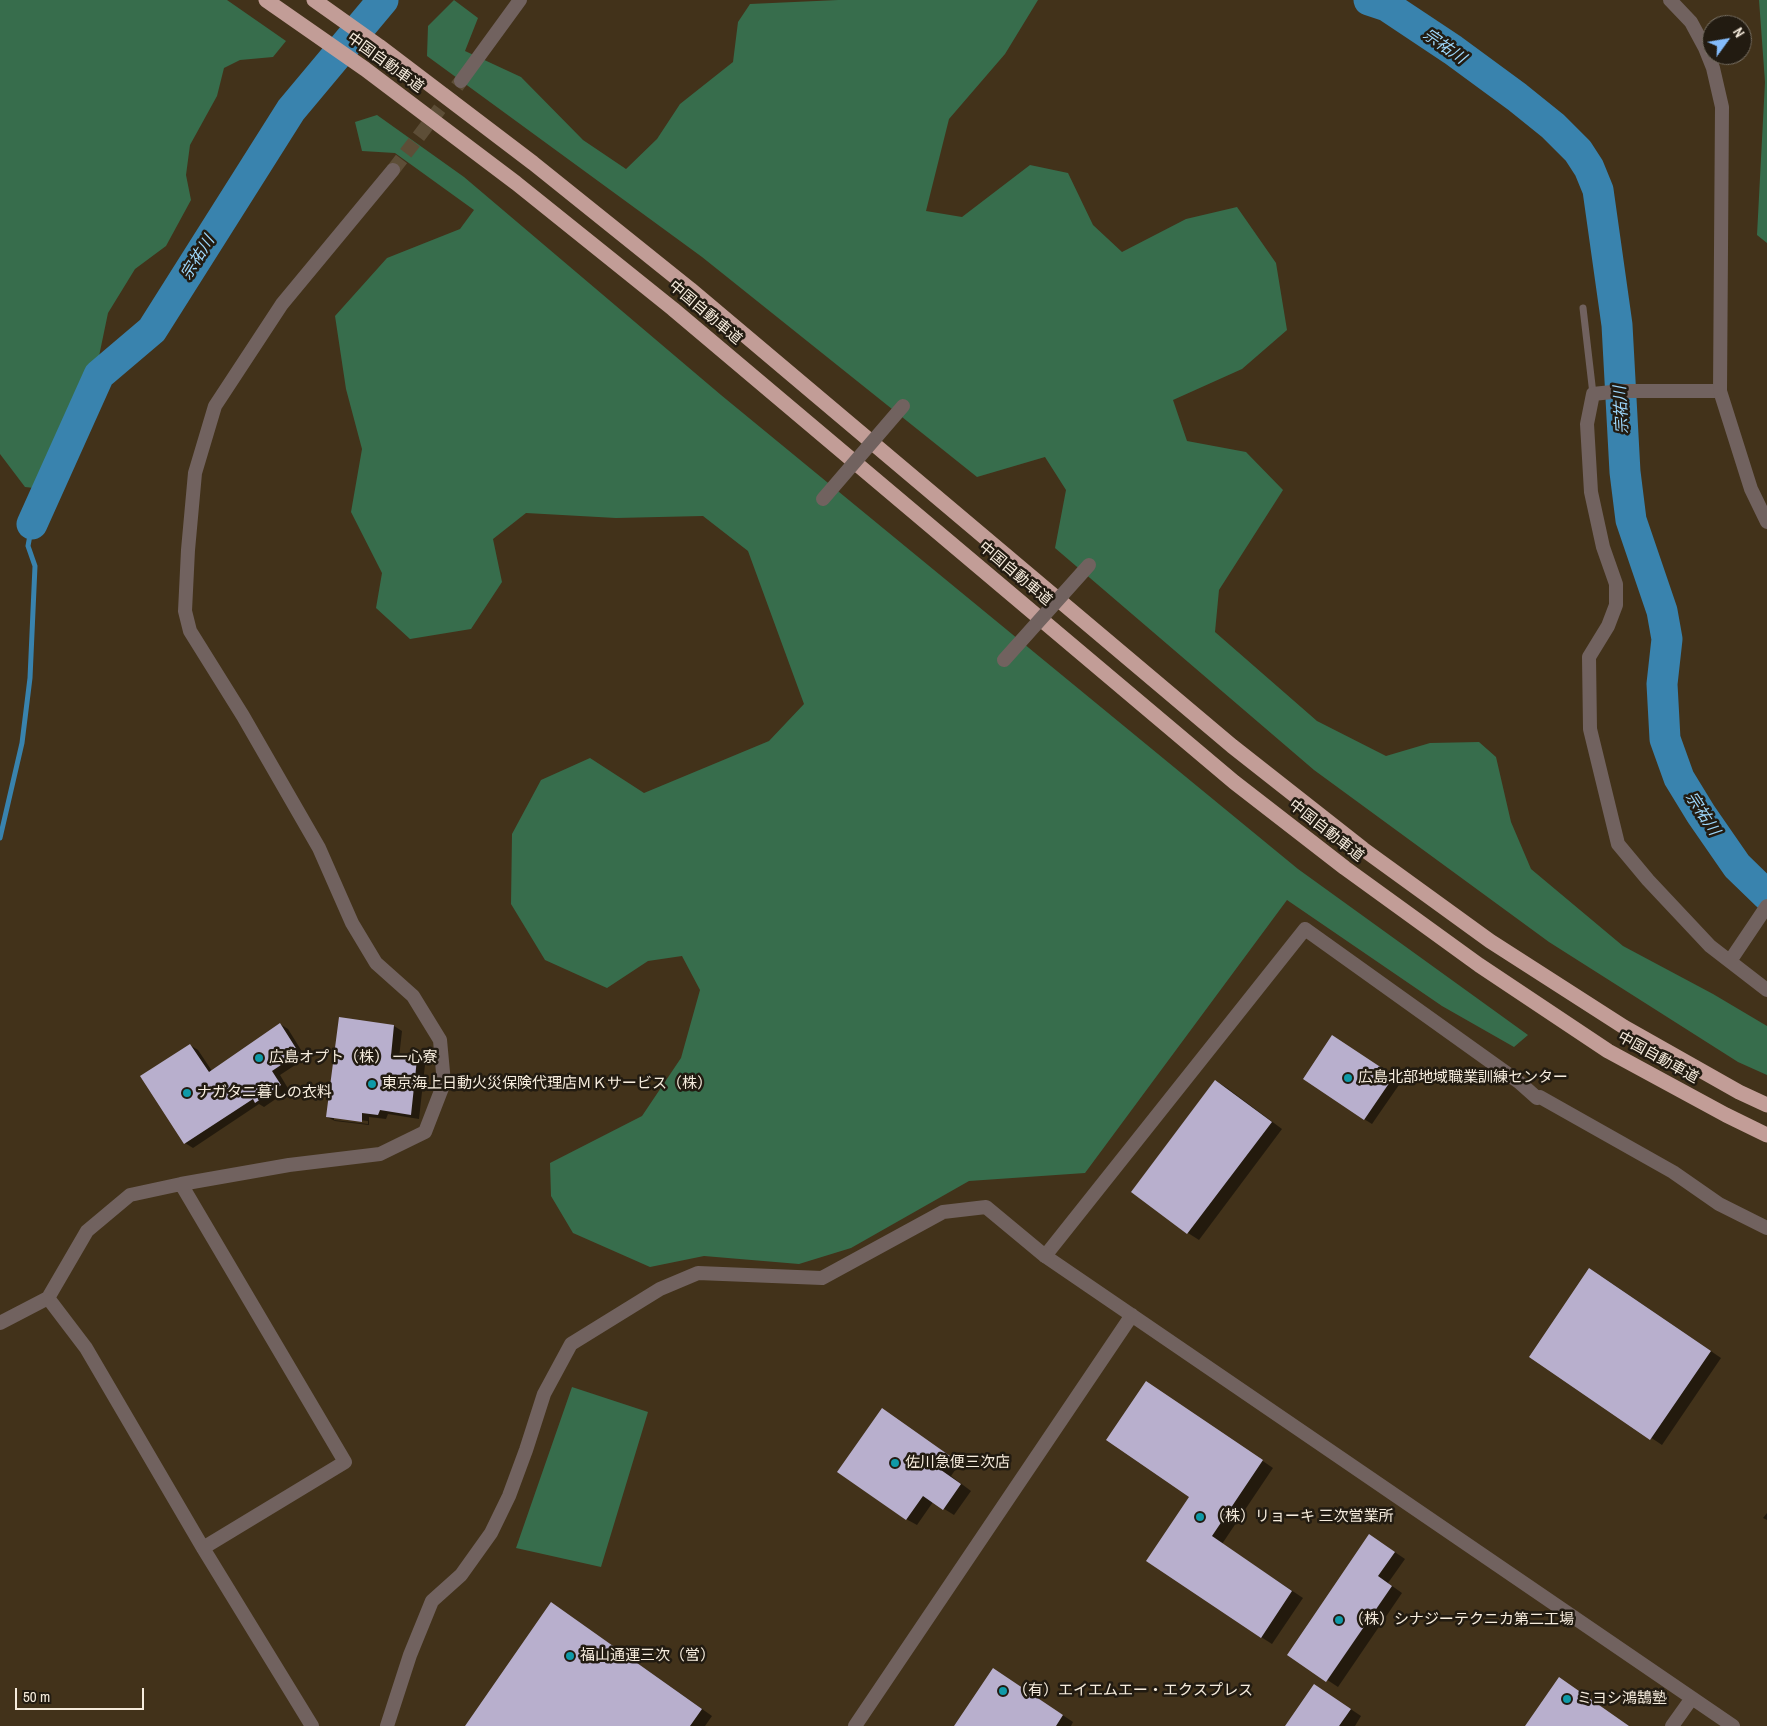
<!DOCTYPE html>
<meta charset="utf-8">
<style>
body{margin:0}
#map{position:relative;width:1767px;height:1726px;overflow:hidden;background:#42321a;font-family:"Archivo Narrow",sans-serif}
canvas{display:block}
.north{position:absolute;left:1702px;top:15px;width:50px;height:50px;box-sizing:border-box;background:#221b11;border:1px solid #776f63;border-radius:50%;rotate:58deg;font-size:14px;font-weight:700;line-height:20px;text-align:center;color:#f6ecdd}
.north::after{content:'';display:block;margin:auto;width:18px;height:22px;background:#84bcfb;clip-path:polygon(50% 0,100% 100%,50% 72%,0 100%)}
.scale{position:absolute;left:15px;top:1688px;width:129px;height:22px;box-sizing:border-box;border:2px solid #f6ecdd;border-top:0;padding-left:6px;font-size:15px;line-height:18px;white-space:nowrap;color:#f6ecdd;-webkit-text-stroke:4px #221b11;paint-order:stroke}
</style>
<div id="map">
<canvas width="1767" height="1726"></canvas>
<div class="north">N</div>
<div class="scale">50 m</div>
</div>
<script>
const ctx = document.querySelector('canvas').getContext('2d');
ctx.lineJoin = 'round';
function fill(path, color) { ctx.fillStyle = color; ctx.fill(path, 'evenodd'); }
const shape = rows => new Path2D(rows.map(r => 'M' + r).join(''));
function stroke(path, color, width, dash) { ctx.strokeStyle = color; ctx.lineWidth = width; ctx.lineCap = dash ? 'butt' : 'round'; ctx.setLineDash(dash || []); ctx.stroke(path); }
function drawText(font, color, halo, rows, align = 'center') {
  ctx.font = font + ' "Archivo Narrow","Noto Sans JP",sans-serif'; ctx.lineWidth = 5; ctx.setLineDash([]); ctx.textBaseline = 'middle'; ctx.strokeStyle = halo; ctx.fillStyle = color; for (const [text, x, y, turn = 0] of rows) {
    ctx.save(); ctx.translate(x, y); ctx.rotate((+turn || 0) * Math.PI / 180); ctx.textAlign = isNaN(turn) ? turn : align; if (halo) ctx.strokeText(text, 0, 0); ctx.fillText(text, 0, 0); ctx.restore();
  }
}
fill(shape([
 [0,0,227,0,286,41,273,57,240,60,224,68,217,96,190,145,186,175,191,200,166,246,135,269,108,313,98,361,34,488,25,487,0,454],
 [454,0,478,18,465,51,521,77,583,140,626,169,657,139,680,104,733,62,738,22,750,4,838,0,1038,0,1005,54,949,119,926,211,962,217,1030,165,1068,173,1093,225,1122,252,1186,219,1237,207,1276,263,1287,330,1242,369,1173,400,1187,441,1246,452,1283,490,1219,590,1215,632,1317,721,1386,756,1430,743,1479,742,1496,757,1511,822,1531,869,1623,946,1713,994,1767,1026,1767,1075,1738,1062,1549,942,1314,770,1055,548,1066,490,1045,457,977,477,702,257,427,56,428,26],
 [1759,0,1767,0,1767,243,1757,235,1765,82],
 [377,115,464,177,721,395,1298,869,1528,1035,1514,1047,1442,1006,1287,900,1085,1173,969,1181,851,1248,799,1264,704,1256,650,1267,573,1233,551,1196,550,1163,642,1116,681,1058,700,990,682,956,648,961,607,988,545,960,511,904,512,834,541,780,590,758,644,793,769,741,804,704,748,551,703,516,616,518,526,513,493,539,502,582,471,629,410,639,376,608,382,573,351,512,362,449,346,389,335,316,387,258,460,229,474,210,395,153,362,151,355,122],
 [572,1387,648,1412,601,1567,516,1548]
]), '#376d4c');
fill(shape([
 [280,1024,288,1029,306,1058,280,1075,289,1090,264,1107,259,1104,193,1148,185,1143,190,1045,198,1050,212,1071],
 [394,1026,402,1031,399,1058,417,1060,425,1065,419,1119,388,1114,386,1119,369,1117,369,1125,335,1121,327,1117],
 [334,1117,368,1121,368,1124,334,1120],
 [1340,1042,1401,1082,1372,1124,1364,1119],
 [1216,1081,1227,1088,1282,1129,1199,1240,1188,1233,1133,1192],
 [1601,1276,1721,1358,1662,1445,1531,1357],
 [1157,1389,1273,1468,1222,1544,1303,1598,1272,1644,1261,1637,1191,1496],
 [883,1410,960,1463,951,1476,971,1491,954,1515,933,1502,917,1525,906,1519],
 [1767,1513,1767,1520,1763,1518],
 [1380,1542,1405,1559,1388,1583,1402,1593,1338,1687,1288,1654],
 [562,1610,712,1716,705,1726,466,1726],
 [994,1669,1073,1722,1071,1726,955,1726],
 [1325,1692,1361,1716,1355,1726,1287,1726]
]), '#0007');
stroke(shape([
 [0,838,22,743,30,678,35,566,28,546,32,524]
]), '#3983ae', 5);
stroke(shape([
 [1369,0,1387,6,1453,50,1517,97,1553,126,1578,151,1589,168,1598,190,1617,325,1625,472,1631,520,1662,611,1667,639,1662,684,1665,739,1679,778,1701,814,1737,866,1767,895],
 [32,524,99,375,152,330,291,110,383,0]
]), '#3983ae', 31);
fill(shape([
 [339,1017,394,1025,391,1056,417,1059,411,1115,380,1110,378,1115,362,1113,362,1122,326,1117],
 [280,1023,299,1053,272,1071,281,1085,255,1103,253,1099,184,1144,140,1076,190,1044,209,1072],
 [1332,1035,1394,1076,1364,1120,1303,1079],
 [1215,1080,1272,1122,1187,1234,1131,1192],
 [1589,1268,1711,1351,1650,1440,1529,1357],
 [1146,1381,1263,1460,1212,1536,1292,1591,1261,1638,1146,1561,1189,1497,1106,1440],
 [882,1408,950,1456,941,1470,961,1484,943,1510,923,1496,906,1520,837,1472],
 [1369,1534,1395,1552,1378,1576,1392,1586,1326,1682,1287,1655],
 [551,1602,702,1709,690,1726,465,1726],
 [993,1668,1063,1715,1056,1726,954,1726],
 [1559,1677,1629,1726,1525,1726],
 [1314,1684,1351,1709,1339,1726,1285,1726]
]), '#b8afcd');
stroke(shape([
 [393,170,461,81]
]), '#5d4e37', 14, [14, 7]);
stroke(shape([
 [1583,308,1593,394]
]), '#71625f', 7);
stroke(shape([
 [1720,391,1621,391,1593,394,1587,424,1591,492,1603,547,1616,584,1616,605,1608,626,1589,657,1590,729,1618,844,1648,880,1710,946,1767,990],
 [1730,961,1767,906],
 [1045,1256,1305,929,1519,1082,1537,1098,1540,1097,1673,1172,1719,1204,1767,1228]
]), '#71625f', 14);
stroke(shape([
 [1670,0,1691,22,1705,48,1713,68,1722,107,1720,391,1751,489,1767,522],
 [461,81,520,0],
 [181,1184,345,1462,203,1548],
 [48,1298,86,1348,203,1548,312,1726],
 [0,1323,48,1298,87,1231,130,1195,181,1184,289,1165,380,1154,425,1132,444,1083,440,1040,413,996,376,963,352,923,319,848,243,716,190,631,185,611,188,550,195,473,215,406,282,304,393,170],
 [387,1726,410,1655,432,1601,461,1575,491,1533,509,1496,526,1450,544,1394,571,1344,660,1289,698,1273,822,1278,943,1212,986,1207,1045,1256,1733,1726],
 [855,1726,1132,1315],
 [1672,1726,1692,1698]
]), '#71625f', 14);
stroke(shape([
 [266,0,365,69,516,183,673,309,1234,782,1345,868,1479,965,1608,1051,1726,1115,1767,1135],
 [314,0,379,46,533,163,690,289,1232,746,1363,849,1490,941,1624,1027,1739,1092,1767,1105]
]), '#c29d97', 15);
stroke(shape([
 [823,499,903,406],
 [1004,660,1089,565]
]), '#71625f', 14);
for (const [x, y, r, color] of [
 [259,1058,5,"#0f9aa8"],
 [1348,1078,5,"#0f9aa8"],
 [372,1084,5,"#0f9aa8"],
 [187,1093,5,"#0f9aa8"],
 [895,1463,5,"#0f9aa8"],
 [1200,1517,5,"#0f9aa8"],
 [1339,1620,5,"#0f9aa8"],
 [570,1656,5,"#0f9aa8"],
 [1003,1691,5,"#0f9aa8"],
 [1567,1699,5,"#0f9aa8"]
]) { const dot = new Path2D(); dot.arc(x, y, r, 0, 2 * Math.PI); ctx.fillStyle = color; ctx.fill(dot); stroke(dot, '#221b11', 2); }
drawText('15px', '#f6ecdd', '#221b11', [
 ["中国自動車道",385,63,36],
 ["中国自動車道",705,313,40],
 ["中国自動車道",1015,574,40],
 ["中国自動車道",1326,831,38],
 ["中国自動車道",1658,1058,29]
]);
drawText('15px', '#f6ecdd', '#221b11', [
 ["広島オプト（株） 一心寮",269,1058],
 ["広島北部地域職業訓練センター",1358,1078],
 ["東京海上日動火災保険代理店ＭＫサービス（株）",382,1084],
 ["ナガタニ暮しの衣料",197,1093],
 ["佐川急便三次店",905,1463],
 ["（株）リョーキ 三次営業所",1210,1517],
 ["（株）シナジーテクニカ第二工場",1349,1620],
 ["福山通運三次（営）",580,1656],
 ["（有）エイエムエー・エクスプレス",1013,1691],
 ["ミヨシ鴻鵠塾",1577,1699]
], 'left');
drawText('italic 16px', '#9dd6fa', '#221b11', [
 ["宗祐川",1444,47,35],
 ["宗祐川",198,258,-58],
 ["宗祐川",1622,410,-93],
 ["宗祐川",1702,814,57]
]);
</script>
